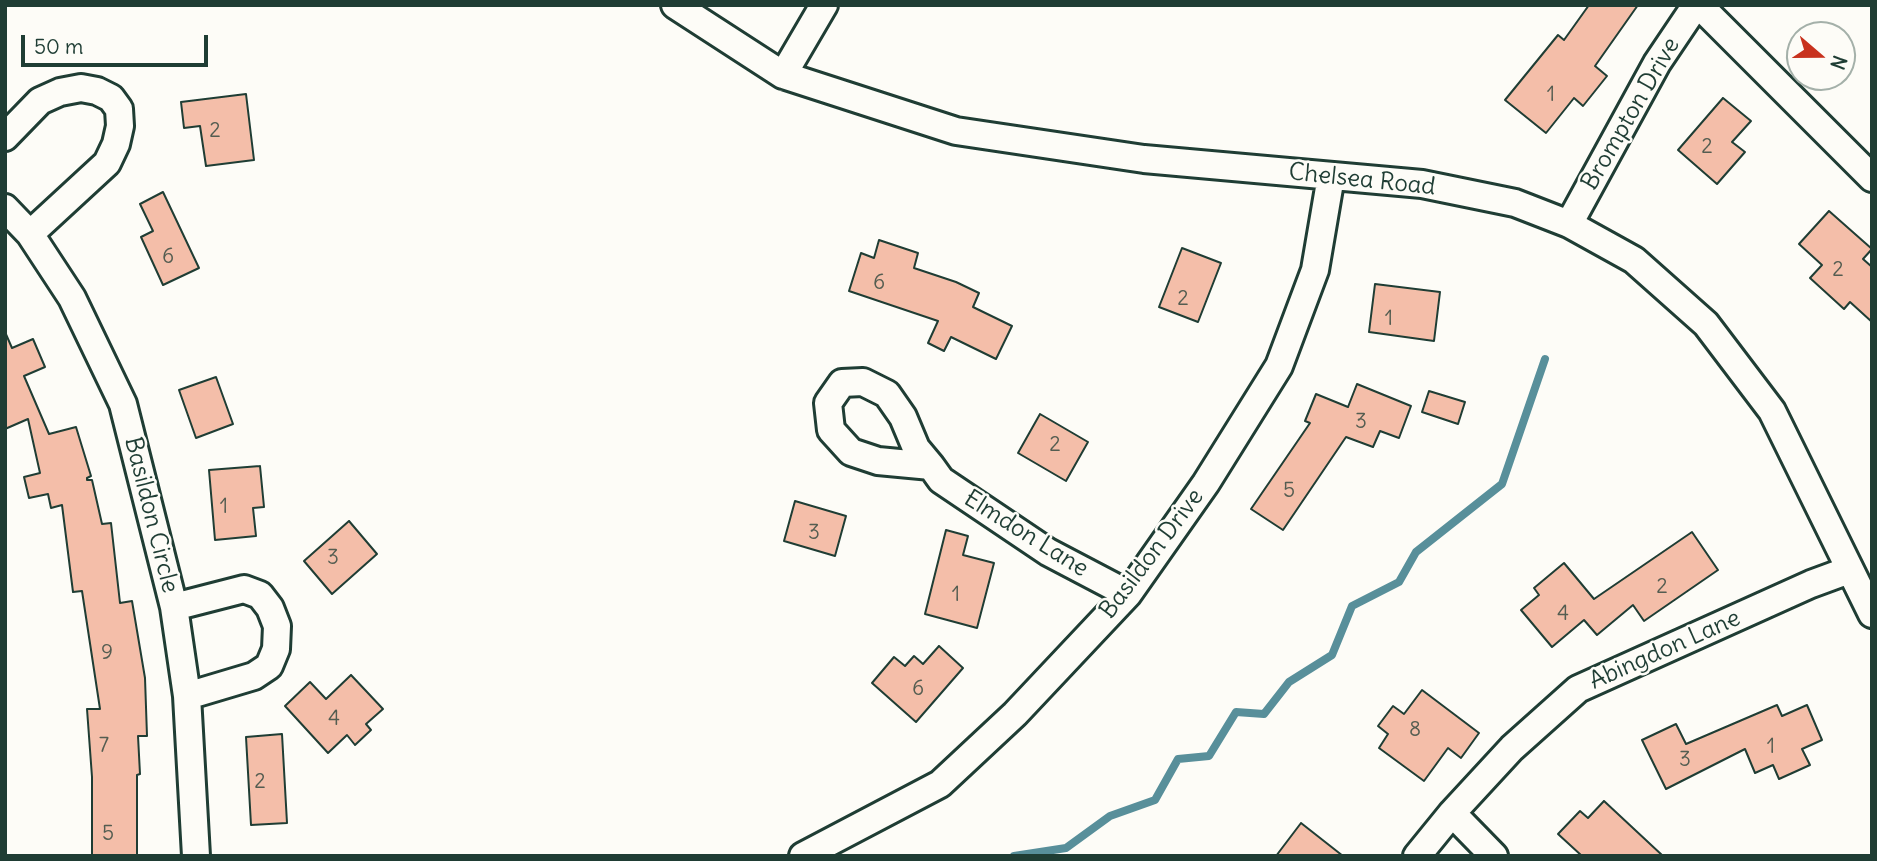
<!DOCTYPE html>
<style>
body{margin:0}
#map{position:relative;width:1877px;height:861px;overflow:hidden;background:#fdfcf7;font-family:Delius,sans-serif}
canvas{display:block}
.frame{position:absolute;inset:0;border:7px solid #1f3d34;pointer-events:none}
.north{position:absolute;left:1786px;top:21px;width:70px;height:70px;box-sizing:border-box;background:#fdfcf7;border:2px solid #a4b0a9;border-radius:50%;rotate:110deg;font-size:19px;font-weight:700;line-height:28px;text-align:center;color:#1f3d34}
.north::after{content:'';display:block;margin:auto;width:24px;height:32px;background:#c8321e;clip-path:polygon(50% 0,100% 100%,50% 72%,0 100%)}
.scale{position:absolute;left:21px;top:35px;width:187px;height:32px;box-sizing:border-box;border:4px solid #1f3d34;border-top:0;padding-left:9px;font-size:21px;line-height:24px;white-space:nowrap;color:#1f3d34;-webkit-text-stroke:5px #fdfcf7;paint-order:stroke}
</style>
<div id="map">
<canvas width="1877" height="861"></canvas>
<div class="frame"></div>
<div class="north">N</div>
<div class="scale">50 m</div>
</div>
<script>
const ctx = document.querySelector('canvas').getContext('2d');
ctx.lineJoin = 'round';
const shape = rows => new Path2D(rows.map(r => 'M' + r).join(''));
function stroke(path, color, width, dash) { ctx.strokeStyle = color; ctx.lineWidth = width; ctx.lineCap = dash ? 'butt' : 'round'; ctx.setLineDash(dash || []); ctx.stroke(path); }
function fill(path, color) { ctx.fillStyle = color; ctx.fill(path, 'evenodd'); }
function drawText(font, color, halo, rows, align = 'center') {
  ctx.font = font + ' Delius,sans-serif'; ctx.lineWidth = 5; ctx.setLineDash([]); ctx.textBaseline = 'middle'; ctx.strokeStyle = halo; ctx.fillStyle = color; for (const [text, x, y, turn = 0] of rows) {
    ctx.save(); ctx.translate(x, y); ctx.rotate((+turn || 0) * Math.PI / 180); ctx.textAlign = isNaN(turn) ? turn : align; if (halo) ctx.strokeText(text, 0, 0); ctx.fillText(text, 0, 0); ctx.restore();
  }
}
stroke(shape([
 [1014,856,1066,848,1110,816,1155,800,1178,759,1209,756,1236,712,1264,714,1289,682,1332,655,1352,606,1399,582,1416,552,1502,484,1545,359]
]), '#588f9a', 8);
const building = shape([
 [1589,5,1638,5,1595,66,1607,76,1583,106,1574,98,1546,133,1505,100,1558,35,1564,40,1589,5],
 [246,94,254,160,206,166,200,126,184,128,181,102,246,94],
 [1723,98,1751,121,1732,142,1745,152,1717,184,1678,150,1723,98],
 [163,192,199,268,163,285,141,237,153,231,140,204,163,192],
 [1829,211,1872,249,1863,259,1872,267,1872,322,1850,302,1844,309,1810,278,1822,265,1799,244,1829,211],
 [879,240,918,253,914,268,956,282,979,293,973,307,1012,326,996,359,951,337,944,351,928,343,938,321,849,291,861,253,874,258,879,240],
 [1182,248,1221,263,1198,322,1159,307,1182,248],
 [1375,284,1440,292,1434,341,1369,332,1375,284],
 [5,332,12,348,33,339,45,367,24,376,49,434,76,427,91,476,87,478,87,480,92,480,102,524,111,523,120,603,132,601,145,678,147,736,138,736,140,774,137,775,137,856,92,856,92,777,87,709,100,709,82,591,73,592,62,505,51,508,48,494,29,498,24,477,40,473,28,419,5,429,5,332],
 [216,377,233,424,196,438,179,390,216,377],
 [1357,384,1411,406,1399,438,1380,431,1373,447,1346,437,1283,530,1251,509,1310,423,1305,421,1316,394,1348,407,1357,384],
 [1429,391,1465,402,1458,424,1422,412,1429,391],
 [1040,414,1088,442,1066,481,1018,453,1040,414],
 [260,466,264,507,253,508,256,536,215,540,209,470,260,466],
 [795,501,846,516,835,556,784,541,795,501],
 [349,521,377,554,332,594,304,561,349,521],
 [946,530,968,536,963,555,994,563,977,628,925,614,946,530],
 [1692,532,1718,570,1644,621,1633,605,1597,635,1584,620,1552,647,1521,610,1539,595,1534,588,1564,563,1594,599,1692,532],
 [939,646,963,668,916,722,872,683,894,657,905,666,914,656,923,664,939,646],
 [351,675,383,709,366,724,371,730,355,745,347,735,328,753,285,706,310,682,326,699,351,675],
 [1422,690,1479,733,1461,758,1448,748,1424,781,1379,748,1388,734,1378,726,1393,706,1404,714,1422,690],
 [1777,705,1782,716,1807,705,1822,740,1802,749,1810,765,1779,779,1773,765,1755,773,1745,749,1666,789,1642,740,1676,724,1686,744,1777,705],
 [282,734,287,823,251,825,246,737,282,734],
 [1604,801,1663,856,1582,856,1558,834,1580,811,1588,818,1604,801],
 [1301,823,1343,856,1276,856,1301,823]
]);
fill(building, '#f4bea9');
stroke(building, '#1f3d34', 2);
const minor = shape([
 [675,5,783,75,956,131,1144,159,1422,184,1515,203,1569,224,1634,260,1706,324,1772,411,1872,614],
 [1699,5,1872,178],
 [783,75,824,5],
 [5,137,40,101,60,92,81,88,97,91,111,98,119,109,120,126,116,144,107,163,30,234],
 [5,208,30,234,72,298,123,404,174,607,187,696,196,856],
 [1569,224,1657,63,1696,5],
 [931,466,878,461,851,452,831,430,828,403,842,383,863,382,887,394,903,417,916,448,931,466,941,480,1048,552,1128,594],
 [174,607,244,589,260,595,270,608,277,626,276,649,269,666,254,676,187,696],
 [1452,813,1494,856],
 [803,856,940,784,1015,714,1128,594,1206,483,1279,366,1315,270,1331,176],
 [1417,856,1452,813,1512,748,1578,689,1811,584,1849,570]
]);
stroke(minor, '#1f3d34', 32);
stroke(minor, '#fdfcf7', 26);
drawText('21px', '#545d51', null, [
 ["1",1551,95],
 ["2",215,131],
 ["2",1707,147],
 ["6",168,257],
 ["2",1838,270],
 ["6",879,283],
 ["2",1183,299],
 ["1",1389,319],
 ["3",1361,422],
 ["2",1055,445],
 ["5",1289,491],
 ["1",224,507],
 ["3",814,533],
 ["3",333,558],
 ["2",1662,587],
 ["1",956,595],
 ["4",1563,614],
 ["9",107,653],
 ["6",918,689],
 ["4",334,719],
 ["8",1415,730],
 ["7",104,746],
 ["1",1771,747],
 ["3",1685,760],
 ["2",260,782],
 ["5",108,834]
]);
drawText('24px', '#1f3d34', '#fdfcf7', [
 ["Brompton Drive",1631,114,-60],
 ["Chelsea Road",1362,180,6],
 ["Basildon Circle",151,515,76],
 ["Elmdon Lane",1026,534,32],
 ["Basildon Drive",1152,554,-53],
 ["Abingdon Lane",1665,650,-24]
]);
</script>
